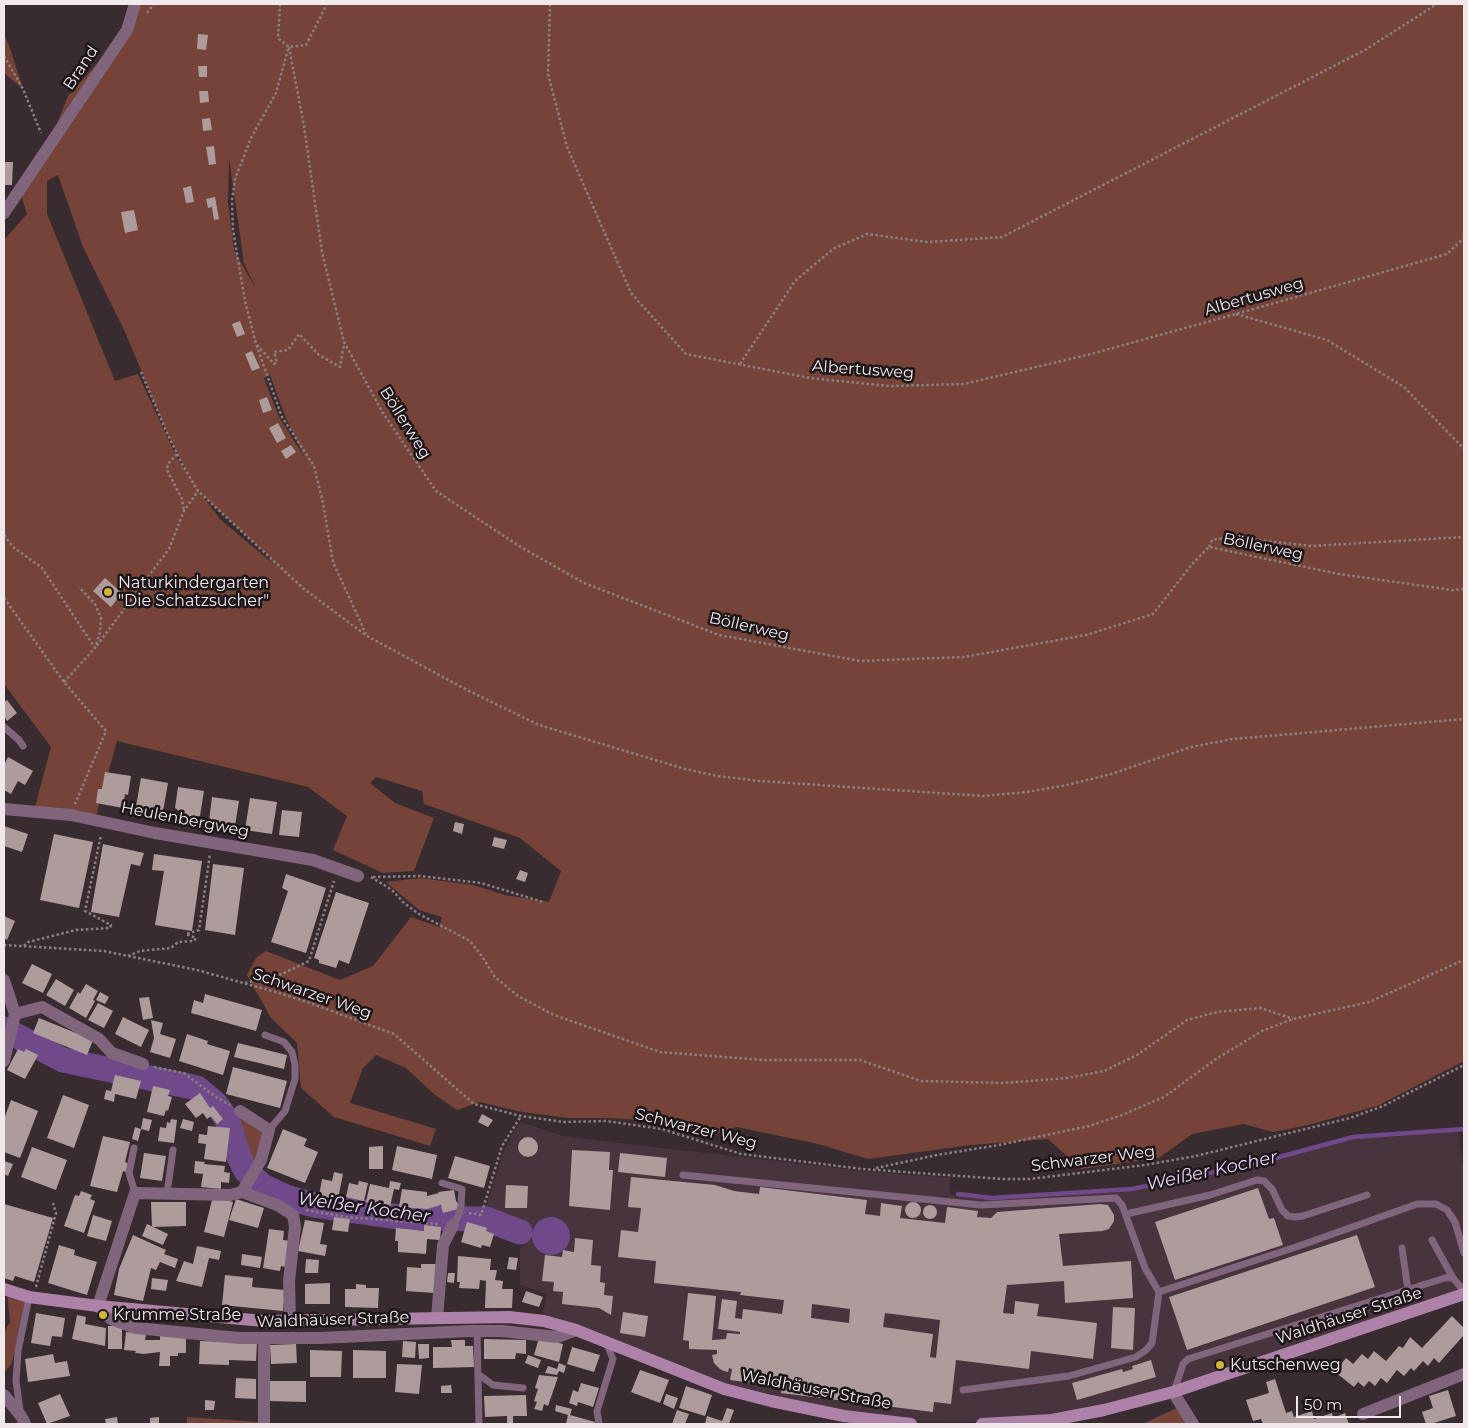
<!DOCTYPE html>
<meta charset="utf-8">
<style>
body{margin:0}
#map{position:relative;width:1468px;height:1428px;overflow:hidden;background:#392c31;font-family:Montserrat,sans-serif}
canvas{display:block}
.frame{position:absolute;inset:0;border:5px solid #f1e8eb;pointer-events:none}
.scale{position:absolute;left:1296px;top:1396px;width:105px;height:22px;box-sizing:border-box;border:2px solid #f1e8eb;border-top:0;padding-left:6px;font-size:15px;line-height:18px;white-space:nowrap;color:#f1e8eb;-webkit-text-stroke:4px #1c1619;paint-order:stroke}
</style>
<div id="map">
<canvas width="1468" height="1428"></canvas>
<div class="frame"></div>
<div class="scale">50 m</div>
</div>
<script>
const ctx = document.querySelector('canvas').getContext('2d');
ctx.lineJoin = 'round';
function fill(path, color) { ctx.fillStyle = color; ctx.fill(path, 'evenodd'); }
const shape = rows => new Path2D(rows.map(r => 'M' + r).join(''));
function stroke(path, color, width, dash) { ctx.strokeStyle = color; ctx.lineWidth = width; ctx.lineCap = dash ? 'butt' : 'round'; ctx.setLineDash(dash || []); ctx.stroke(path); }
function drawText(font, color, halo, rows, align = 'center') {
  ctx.font = font + ' Montserrat,sans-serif'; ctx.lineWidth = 5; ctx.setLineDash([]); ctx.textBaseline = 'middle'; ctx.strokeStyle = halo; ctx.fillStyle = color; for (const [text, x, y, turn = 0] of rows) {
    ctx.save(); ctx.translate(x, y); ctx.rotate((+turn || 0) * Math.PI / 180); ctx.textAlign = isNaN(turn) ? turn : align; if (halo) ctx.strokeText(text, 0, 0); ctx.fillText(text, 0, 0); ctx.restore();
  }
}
fill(shape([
 [520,1122,562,1136,635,1145,863,1171,950,1178,950,1194,992,1200,1133,1191,1255,1164,1353,1139,1458,1130,1464,1175,1464,1292,1172,1390,1052,1418,975,1422,912,1421,844,1412,724,1386,542,1317,547,1294,520,1285,520,1248,526,1243,523,1231,483,1215,505,1148]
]), '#48343c');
fill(shape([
 [135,4,1464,4,1464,1061,1377,1106,1304,1126,1273,1132,1244,1124,1192,1134,1159,1158,1081,1169,1048,1139,971,1145,868,1159,818,1144,737,1127,713,1135,653,1121,611,1118,568,1118,522,1112,480,1102,457,1110,435,1095,406,1068,376,1055,363,1068,350,1103,436,1129,430,1146,334,1117,301,1088,297,1043,271,1018,247,975,256,958,266,951,340,980,373,966,411,917,439,927,442,917,419,910,386,882,420,878,473,885,505,895,549,902,561,871,520,838,424,804,422,791,376,777,370,783,395,803,434,818,414,871,383,873,333,850,347,816,308,787,117,741,96,816,35,807,51,747,4,684,4,240,27,214,20,191,47,149,68,96,127,30],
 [229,159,244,263,256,289,234,250,228,202],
 [58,175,83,247,126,334,167,433,189,476,177,458,138,374,115,381,47,214,47,181],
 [270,375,285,416,305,458,279,417,264,378],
 [200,493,271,558,270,561,221,520],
 [4,35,10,48,23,89,4,73],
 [143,1064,184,1073,216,1097,269,1130,251,1175,246,1171,239,1157,228,1121,216,1104,197,1088,141,1077],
 [7,1293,25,1299,15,1350,11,1365,4,1372,4,1332,10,1322],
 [1179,1407,1191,1424,1142,1424],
 [187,1417,260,1422,260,1424,187,1424]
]), '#754338');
fill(shape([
 '532 1236a19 19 0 1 1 38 0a19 19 0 1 1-38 0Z'
]), '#70498a');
stroke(shape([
 [958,1194,992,1198,1132,1189,1257,1163,1353,1137,1464,1129]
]), '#70498a', 4.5);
stroke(shape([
 [4,1029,63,1060,197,1088,216,1104,228,1121,239,1157,246,1171,264,1187,286,1197,314,1205,406,1218,486,1219,520,1232]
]), '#70498a', 25);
fill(shape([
 [198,34,208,35,206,50,197,49],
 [198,66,207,66,207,77,199,77],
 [199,91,208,91,209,102,200,103],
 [210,118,212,130,203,131,202,119],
 [214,146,216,164,209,165,206,147],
 [4,162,13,162,12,185,4,185],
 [191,186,194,202,186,203,183,188],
 [215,197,219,219,214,220,212,207,208,208,206,199],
 [134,210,138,230,125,233,121,212],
 [240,321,245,334,237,337,232,324],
 [252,351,260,368,252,371,245,354],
 [267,397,272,410,263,413,259,400],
 [278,423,286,438,277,443,269,428],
 [291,445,296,452,286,459,281,451],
 [105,578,122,593,111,607,93,591],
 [7,700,17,713,7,721,4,716,5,713,4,711,4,702],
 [8,757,33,771,25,785,18,781,11,794,4,790,4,765],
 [105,772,131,776,128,795,125,794,123,808,96,803,98,789,102,789],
 [141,778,168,783,163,811,136,806],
 [178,787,204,791,200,816,187,817,175,808],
 [212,797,239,801,235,826,209,821],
 [250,798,277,802,272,834,245,830],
 [282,810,302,812,299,837,279,835],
 [455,822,464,824,462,834,453,831],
 [4,826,28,834,22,852,4,846],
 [54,834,93,842,79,908,40,900],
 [494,837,507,840,504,849,492,846],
 [103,844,144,853,140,866,131,864,119,917,91,912],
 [154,854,202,861,192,931,155,925,164,871,152,870],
 [213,864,244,868,235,935,205,930],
 [520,870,528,873,525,882,516,879],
 [286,874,326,888,306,953,271,942,288,891,282,888],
 [336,892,369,903,349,964,339,960,336,968,319,963,319,960,314,958],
 [4,916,15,921,7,940,4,938],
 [32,964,52,974,43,993,22,983],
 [56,979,74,990,65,1006,46,995],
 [86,984,98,991,93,1000,95,1001,86,1018,69,1008,78,992,80,994],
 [100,992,109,997,105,1004,96,1000],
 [205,994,262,1010,256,1031,191,1013,194,1000,203,1003],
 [149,997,153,1018,143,1020,139,998],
 [98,1003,113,1011,104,1028,88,1020],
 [123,1017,149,1030,141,1047,115,1034],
 [39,1018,93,1040,87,1055,33,1033],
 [151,1020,163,1023,160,1034,176,1039,170,1058,150,1052,154,1038],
 [187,1034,208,1041,207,1044,230,1051,223,1075,179,1061],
 [238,1043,287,1055,284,1069,234,1057],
 [18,1049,24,1052,26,1049,38,1055,25,1079,7,1070],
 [233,1067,287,1081,280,1108,226,1094],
 [115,1075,141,1081,136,1099,115,1094,114,1102,104,1099,106,1090,111,1091],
 [153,1086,170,1090,168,1096,172,1097,168,1111,166,1110,164,1116,147,1112],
 [200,1093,210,1108,213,1106,223,1119,217,1124,211,1116,207,1119,203,1113,196,1118,185,1104],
 [63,1095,89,1105,74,1148,47,1138],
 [11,1100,38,1111,20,1158,4,1152,4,1119],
 [482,1114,493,1120,488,1127,478,1122],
 [143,1118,152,1120,149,1131,141,1129],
 [171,1119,177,1120,174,1143,158,1141,160,1127,166,1128,167,1122,170,1123],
 [183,1119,194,1122,192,1131,180,1128],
 [208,1126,230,1128,226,1162,204,1159,206,1144,198,1143,199,1134,207,1135],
 [135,1127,141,1129,138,1141,132,1139],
 [283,1129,307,1139,304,1146,318,1152,305,1183,267,1168],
 [103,1136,130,1142,125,1162,128,1163,126,1172,123,1171,117,1192,90,1186],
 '518 1147a10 10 0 1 1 20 0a10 10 0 1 1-20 0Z',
 [383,1146,383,1169,369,1169,369,1147],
 [397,1146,437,1155,432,1179,392,1170],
 [32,1147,67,1160,56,1190,21,1177],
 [572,1150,610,1152,609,1170,613,1170,610,1210,569,1206],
 [144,1153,166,1156,162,1181,140,1178],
 [620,1153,667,1158,665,1177,618,1172],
 [455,1156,490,1166,484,1188,448,1178],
 [4,1161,13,1164,8,1176,4,1174],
 [195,1161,205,1162,204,1164,225,1166,224,1172,230,1173,229,1183,221,1182,221,1189,201,1187,203,1174,194,1173],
 [334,1172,343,1174,338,1199,319,1196,322,1179,332,1181],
 [631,1177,715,1185,734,1191,759,1194,760,1187,867,1200,865,1214,880,1216,881,1203,902,1206,900,1218,945,1223,947,1207,978,1211,977,1217,991,1218,997,1212,1100,1204,1108,1205,1114,1215,1114,1221,1109,1229,1102,1231,1059,1234,1063,1266,1131,1261,1133,1298,1065,1303,1064,1281,1007,1285,1003,1313,1014,1314,1015,1301,1039,1304,1037,1316,1097,1323,1093,1359,1031,1351,1029,1369,956,1360,951,1404,934,1402,933,1412,781,1393,782,1387,730,1380,732,1369,729,1368,728,1372,724,1371,720,1369,714,1363,712,1355,717,1354,717,1350,689,1349,689,1341,683,1340,688,1293,716,1296,712,1340,726,1339,727,1333,740,1334,740,1332,718,1329,722,1299,737,1301,735,1318,742,1319,743,1309,782,1314,784,1300,740,1295,741,1292,654,1283,656,1261,618,1257,621,1230,638,1232,641,1208,628,1207],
 [812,1304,850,1309,849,1323,811,1318],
 [885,1313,940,1320,936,1358,930,1357,933,1334,883,1327],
 [359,1181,368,1183,364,1201,346,1197,349,1183,358,1185],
 [390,1181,401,1183,399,1190,394,1189,390,1207,366,1202,370,1184,389,1188],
 [506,1185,528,1186,527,1208,505,1208],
 [1258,1188,1269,1219,1274,1218,1283,1245,1175,1280,1155,1222],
 [402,1189,427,1192,427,1196,439,1193,438,1192,454,1190,456,1201,459,1205,458,1209,443,1213,441,1205,427,1209,399,1207],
 [81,1191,92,1195,90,1199,95,1201,84,1233,64,1226,75,1195,79,1196],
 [213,1196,233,1202,224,1237,204,1232],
 [236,1199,264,1208,258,1228,229,1220],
 [151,1202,186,1202,186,1226,152,1227],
 '905 1210a8 8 0 1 1 16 0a8 8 0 1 1-16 0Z',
 [4,1204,53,1218,34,1282,15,1276,13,1281,4,1278],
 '923 1212a7 7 0 1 1 14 0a7 7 0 1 1-14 0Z',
 [93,1215,112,1221,106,1241,87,1236],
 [334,1217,350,1219,348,1232,332,1230],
 [305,1220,324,1223,320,1244,327,1245,325,1256,298,1251],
 [467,1222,487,1228,486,1231,494,1234,490,1247,482,1245,481,1248,461,1242],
 [147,1224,168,1234,163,1245,142,1236],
 [424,1225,441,1227,440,1240,427,1239,426,1254,398,1252,398,1241,395,1241,396,1228,424,1231],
 [269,1229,284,1231,283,1240,290,1241,286,1267,281,1266,280,1271,263,1268],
 [133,1235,166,1250,164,1254,178,1259,175,1268,160,1262,156,1270,151,1268,143,1301,114,1295,119,1269],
 [1357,1235,1375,1287,1187,1350,1169,1297],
 [575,1238,593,1240,591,1265,601,1266,600,1282,605,1283,604,1295,613,1296,611,1315,599,1308,562,1304,563,1292,553,1291,554,1282,542,1281,545,1255,562,1257,563,1250,574,1252],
 [59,1245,75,1250,74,1255,97,1262,87,1295,48,1283],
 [197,1246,221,1251,219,1260,209,1258,202,1287,176,1281,184,1261,193,1264],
 [242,1254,262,1257,260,1268,241,1265],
 [458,1256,491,1259,490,1270,497,1270,495,1280,503,1281,502,1289,513,1289,512,1308,485,1308,486,1281,480,1280,479,1289,459,1288,460,1282,457,1282],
 [509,1257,518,1258,516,1270,507,1269],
 [306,1259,319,1260,318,1273,305,1273],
 [421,1264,436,1264,435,1293,406,1291,407,1267,421,1268],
 [448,1273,455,1273,454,1283,447,1282],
 [225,1275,253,1278,252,1287,285,1290,283,1311,222,1305],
 [152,1278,168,1280,166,1291,151,1289],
 [330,1283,330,1304,305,1304,305,1284],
 [356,1284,366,1285,366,1288,379,1288,378,1308,345,1307,345,1289,356,1289],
 [526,1291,543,1297,539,1307,522,1302],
 [1113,1307,1135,1308,1133,1350,1111,1348],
 [623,1312,648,1316,645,1337,620,1333],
 [36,1313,65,1318,62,1337,52,1336,50,1346,31,1343],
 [77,1315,86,1317,85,1324,106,1328,105,1346,72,1339],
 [1452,1316,1464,1328,1464,1335,1439,1363,1434,1358,1428,1366,1423,1361,1414,1371,1411,1368,1404,1376,1397,1370,1387,1383,1381,1378,1375,1386,1369,1381,1364,1387,1358,1382,1354,1387,1335,1372,1346,1358,1353,1364,1362,1354,1368,1359,1374,1351,1386,1361,1399,1346,1403,1348,1410,1337,1422,1348],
 [108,1326,122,1326,122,1349,108,1349],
 [126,1332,146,1334,145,1340,160,1340,160,1336,186,1337,186,1353,178,1353,178,1356,170,1356,170,1366,159,1366,160,1352,144,1354,135,1353,136,1351,124,1350],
 [539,1338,563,1344,559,1362,534,1355],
 [484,1339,526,1340,526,1354,516,1353,515,1359,484,1359],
 [451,1340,465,1340,465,1346,473,1346,474,1367,433,1368,433,1347,452,1347],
 [200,1341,257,1343,256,1361,229,1360,229,1365,199,1364],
 [403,1341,416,1342,415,1358,402,1357],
 [296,1344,297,1363,271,1364,270,1345],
 [418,1344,429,1344,429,1358,419,1359],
 [572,1347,600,1355,594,1372,567,1364],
 [310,1350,342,1351,341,1377,310,1377],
 [353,1350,386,1351,386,1378,353,1378],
 [53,1354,55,1363,67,1361,70,1376,28,1382,25,1359],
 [528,1355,541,1360,538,1368,525,1363],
 [1151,1360,1156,1377,1077,1400,1072,1383,1122,1369,1123,1372,1133,1369,1132,1366],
 [559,1363,566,1366,564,1373,559,1371,557,1375,545,1373,548,1366,557,1369],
 [397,1364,422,1365,419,1394,395,1392],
 [640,1370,669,1380,660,1403,631,1392],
 [539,1375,558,1377,548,1406,544,1404,542,1411,534,1409,537,1402,534,1401,538,1389,535,1388],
 [236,1378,256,1379,256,1399,235,1398],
 [1275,1379,1286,1413,1292,1411,1294,1417,1312,1411,1314,1419,1332,1413,1333,1418,1345,1413,1349,1424,1263,1424,1261,1419,1253,1421,1246,1400,1269,1393,1266,1382],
 [269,1381,306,1381,306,1402,269,1401],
 [581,1383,599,1388,593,1407,578,1402,577,1406,569,1403,573,1390,578,1392],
 [451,1385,452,1393,441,1393,441,1386],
 [686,1386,712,1395,705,1416,679,1408],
 [1448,1390,1456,1416,1431,1424,1426,1424,1422,1412,1433,1408,1429,1396],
 [60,1394,70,1416,47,1424,38,1403],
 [666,1394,678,1398,674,1409,663,1404],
 [526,1395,527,1416,513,1416,513,1424,507,1424,507,1416,485,1417,484,1396],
 [205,1400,215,1401,214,1410,205,1410],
 [556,1405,572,1409,570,1415,595,1422,594,1424,566,1424,568,1415,555,1411],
 [727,1408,734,1410,729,1424,705,1424,707,1416,722,1421],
 [677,1410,689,1414,685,1424,672,1424],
 [117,1417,118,1424,106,1424,105,1419],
 [159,1417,159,1424,150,1424,150,1418]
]), '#ae9c9d');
stroke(shape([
 [280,4,278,38,289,47,306,45,327,4],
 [550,4,548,74,567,147,631,293,686,354,810,378,890,386,964,384,1091,354,1236,314,1447,254,1464,238],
 [147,13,154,4],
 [289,47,304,126,322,252,344,342,383,413,436,491,519,546,584,583,719,635,860,661,964,657,1086,635,1153,614,1193,563,1209,547,1339,574,1452,590,1464,589],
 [288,49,276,93,251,138,235,179,232,200,233,230,245,301,256,344,282,417,314,466,323,503,333,562,366,634],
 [4,56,23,89,41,133],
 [1236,314,1327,340,1404,387,1464,449],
 [257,345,274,364,277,362,274,352,288,350,299,334,319,355,340,367,344,344],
 [740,364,795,281,833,249,867,234,927,242,1002,237,1365,50,1437,4],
 [141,372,167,433,183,466,198,491,304,589,367,636,467,690,539,725,685,769,717,776,760,781,983,796,1027,792,1067,785,1111,774,1191,747,1233,739,1464,719],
 [177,454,168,464,167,470,182,499,184,511],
 [4,535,13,547,42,568,95,648,169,549,184,511,198,491],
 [1209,547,1212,540,1228,537,1312,546,1464,537],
 [4,598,64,682,106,731,75,804],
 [64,682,95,648,100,632,101,618,95,604,79,587],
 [371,877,392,890,404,903,419,914,470,941,481,955,495,977,518,996,554,1015,660,1052,763,1060,860,1060,921,1081,1003,1083,1067,1078,1104,1071,1137,1055,1187,1020,1217,1012,1261,1008,1293,1019],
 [373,877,420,876,481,883,543,902],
 [4,945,104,951,128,956,197,970,279,993,310,1003,394,1034,474,1104,521,1116,564,1122,606,1121,662,1129,741,1154,863,1169,1002,1179,1030,1179,1145,1165,1196,1156,1350,1118,1383,1106,1464,1065],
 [24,946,28,942,76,930,110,928,111,925,85,911,101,835],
 [128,956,140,951,171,948,178,942,194,941,196,938,186,934,199,930,210,854],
 [245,983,282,974,309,961,334,881],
 [154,1067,184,1073,216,1097,230,1105],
 [876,1168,937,1155,999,1145,1089,1126,1122,1115,1164,1097,1216,1059,1262,1031,1293,1019,1369,1002,1464,960],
 [306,1210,346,1217,439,1224],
 [469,1213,481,1215,502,1146,521,1116],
 [36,1287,56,1213,53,1203]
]), '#8b8084', 2.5, [2.5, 2.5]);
stroke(shape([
 [4,727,19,740,23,746],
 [265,1035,284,1042,292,1052,295,1065,295,1079,285,1111,269,1130],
 [134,1148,129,1173,135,1193],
 [683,1175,981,1205,1116,1198,1122,1205,1145,1268,1159,1292,1152,1343,1146,1350,1136,1357,1069,1376,963,1390],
 [442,1183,462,1189,461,1206,458,1217,453,1225],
 [167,1193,173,1150],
 [1126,1214,1210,1195,1257,1180,1264,1181,1272,1189,1282,1210,1288,1216,1295,1217,1303,1216,1367,1195],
 [1432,1240,1453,1278],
 [1402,1248,1408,1290],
 [1159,1292,1296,1247,1417,1204,1436,1204,1447,1210,1455,1222,1464,1253],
 [477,1331,479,1424],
 [478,1374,493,1385,523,1388],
 [1174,1392,1183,1364,1188,1359,1445,1278,1453,1278,1464,1291],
 [20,1411,16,1381,18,1351,29,1297],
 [599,1424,597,1411,613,1359,606,1342]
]), '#81657d', 7);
stroke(shape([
 [4,213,127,30,135,4],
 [4,809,71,815,155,833,313,860,358,876],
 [4,980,15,1014,4,1061],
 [15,1014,42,1007,99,1039,112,1053,143,1064],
 [240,1111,269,1130,261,1160,242,1192],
 [242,1192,230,1195,135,1193,98,1306,111,1319,136,1328,239,1338,319,1338,470,1331,502,1331,557,1337,576,1330],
 [242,1192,277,1205,293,1215,295,1227,289,1281,290,1321],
 [437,1318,443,1245,453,1225],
 [1173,1392,1193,1424],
 [4,1395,21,1416,25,1424],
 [1363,1414,1464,1374],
 [264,1424,264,1339]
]), '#81657d', 12);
stroke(shape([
 [4,1289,29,1297,98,1306,264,1321,509,1317,544,1321,576,1330,724,1389,771,1401,844,1416,911,1424],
 [982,1424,1052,1420,1104,1410,1173,1392,1464,1294]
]), '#ae82a8', 12);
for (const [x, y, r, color] of [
 [108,592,5,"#d2b635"],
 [103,1315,5,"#d2b635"],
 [1220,1365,5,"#d2b635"]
]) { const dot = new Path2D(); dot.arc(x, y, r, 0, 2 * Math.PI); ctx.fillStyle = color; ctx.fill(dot); stroke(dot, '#1c1619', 2); }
drawText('16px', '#f1e8eb', '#1c1619', [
 ["Brand",81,68,-56],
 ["Albertusweg",1254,297,-16],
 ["Albertusweg",863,370,4],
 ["Böllerweg",405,423,58],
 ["Böllerweg",1263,547,12],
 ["Böllerweg",749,627,13],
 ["Heulenbergweg",185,820,11],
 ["Schwarzer Weg",312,994,19],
 ["Schwarzer Weg",696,1129,14],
 ["Schwarzer Weg",1093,1159,-7],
 ["Waldhäuser Straße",1349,1316,-18],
 ["Waldhäuser Straße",333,1320,-2],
 ["Waldhäuser Straße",816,1390,11]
]);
drawText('16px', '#f1e8eb', '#1c1619', [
 ["Naturkindergarten",118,583],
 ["\"Die Schatzsucher\"",118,601],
 ["Krumme Straße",113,1315],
 ["Kutschenweg",1230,1365]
], 'left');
drawText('italic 18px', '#e5d0f6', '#1c1619', [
 ["Weißer Kocher",1212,1171,-12],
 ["Weißer Kocher",364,1208,8]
]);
</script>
